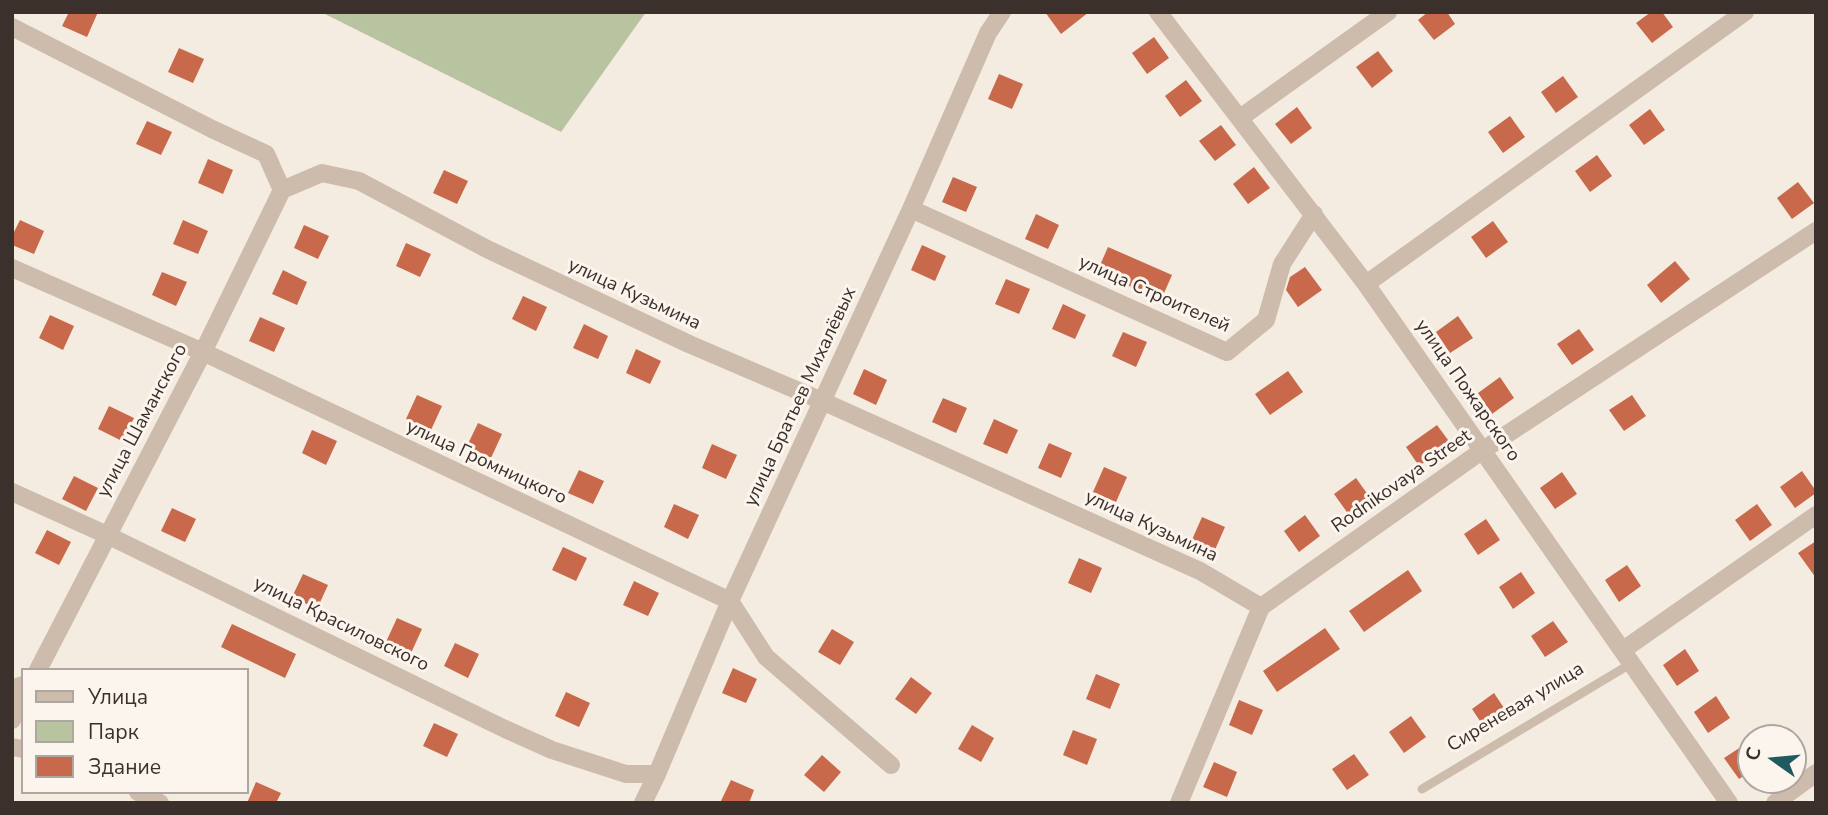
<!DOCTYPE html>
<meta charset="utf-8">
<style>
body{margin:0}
#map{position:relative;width:1828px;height:815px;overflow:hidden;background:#f4ebe1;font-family:"Nunito Sans",sans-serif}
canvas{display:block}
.frame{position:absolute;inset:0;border:14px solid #3b302b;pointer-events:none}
.legend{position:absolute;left:21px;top:668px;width:228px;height:126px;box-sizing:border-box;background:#fbf5ee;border:2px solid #aea6a0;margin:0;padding:9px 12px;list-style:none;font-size:21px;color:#3b302b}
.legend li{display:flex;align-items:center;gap:14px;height:35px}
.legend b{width:35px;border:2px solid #aea6a0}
.north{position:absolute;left:1737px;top:724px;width:70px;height:70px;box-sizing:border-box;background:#fbf5ee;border:2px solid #aea6a0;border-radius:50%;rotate:285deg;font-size:19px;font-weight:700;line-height:28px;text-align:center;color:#3b302b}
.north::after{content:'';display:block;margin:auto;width:24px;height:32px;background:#1f5a5e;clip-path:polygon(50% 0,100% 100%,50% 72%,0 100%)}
</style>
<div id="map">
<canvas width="1828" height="815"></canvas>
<div class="frame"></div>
<ul class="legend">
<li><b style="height:9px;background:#cdbbac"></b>Улица</li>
<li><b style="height:19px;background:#b8c4a0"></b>Парк</li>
<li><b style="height:19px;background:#c8694b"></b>Здание</li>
</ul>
<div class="north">С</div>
</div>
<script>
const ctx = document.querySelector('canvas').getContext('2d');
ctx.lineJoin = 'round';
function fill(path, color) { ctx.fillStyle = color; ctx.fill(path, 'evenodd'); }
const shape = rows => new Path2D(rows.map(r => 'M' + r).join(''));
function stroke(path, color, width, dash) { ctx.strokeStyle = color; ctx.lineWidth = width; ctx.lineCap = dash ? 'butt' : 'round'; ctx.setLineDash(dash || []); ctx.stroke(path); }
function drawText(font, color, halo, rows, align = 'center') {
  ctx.font = font + ' "Nunito Sans",sans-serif'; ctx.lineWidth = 6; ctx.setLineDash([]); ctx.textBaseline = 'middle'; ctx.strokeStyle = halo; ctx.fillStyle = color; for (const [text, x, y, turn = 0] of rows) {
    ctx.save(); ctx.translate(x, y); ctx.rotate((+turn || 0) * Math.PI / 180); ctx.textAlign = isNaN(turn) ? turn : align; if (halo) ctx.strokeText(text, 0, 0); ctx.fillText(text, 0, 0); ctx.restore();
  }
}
fill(shape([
 [321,12,646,12,561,132]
]), '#b8c4a0');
fill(shape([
 [69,12,98,12,87,37,62,26],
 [1045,12,1089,12,1061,34],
 [1428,12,1447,12,1455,24,1434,40,1418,20],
 [1651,12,1662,12,1673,27,1652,43,1636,23],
 [1154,37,1169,58,1147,74,1132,53],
 [179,48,204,59,193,83,168,72],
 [1378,51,1393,71,1372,88,1356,67],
 [999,74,1023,84,1012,109,988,99],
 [1563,76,1578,97,1556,113,1541,92],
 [1186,80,1202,101,1180,117,1165,96],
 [1297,107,1312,128,1291,144,1275,124],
 [1650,109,1665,130,1644,145,1629,125],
 [1510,116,1525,137,1503,153,1488,132],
 [147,121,172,132,161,155,136,144],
 [1221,125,1236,145,1215,161,1199,141],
 [1597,155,1612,176,1590,192,1575,171],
 [208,159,233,170,223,194,198,183],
 [1254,167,1270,188,1248,204,1233,184],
 [444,170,468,181,457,204,433,193],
 [953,177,977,187,966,212,942,202],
 [1798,182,1814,203,1792,219,1777,198],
 [1036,214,1059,225,1048,249,1025,239],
 [20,220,44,231,34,254,12,245,12,236],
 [183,220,208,231,198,254,173,244],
 [1493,221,1508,242,1486,258,1471,237],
 [304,225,329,236,318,259,294,248],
 [406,243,431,254,420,277,396,266],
 [922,245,946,256,935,281,911,270],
 [1108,247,1172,275,1161,300,1097,272],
 [1675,261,1690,279,1661,303,1647,285],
 [1305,267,1322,290,1298,307,1286,290,1290,277],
 [283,270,307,282,297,305,272,294],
 [162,272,187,282,176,306,152,295],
 [1006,279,1030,289,1019,314,995,304],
 [523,296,547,307,536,331,512,319],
 [1063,304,1086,315,1075,339,1052,329],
 [50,315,74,326,63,350,39,338],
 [1458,316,1473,338,1450,353,1436,332],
 [260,317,285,328,274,352,249,341],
 [584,324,608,336,598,359,573,348],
 [1579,329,1594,350,1572,365,1557,344],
 [1123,332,1147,342,1136,367,1112,356],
 [636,349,661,361,650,384,626,373],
 [864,369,887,380,876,405,853,394],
 [1288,371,1303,392,1270,415,1255,394],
 [1500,377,1514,398,1492,414,1478,393],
 [417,395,442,406,431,430,406,419],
 [1632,395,1646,416,1624,431,1609,410],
 [943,398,967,408,956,433,932,422],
 [109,406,134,418,122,441,98,429],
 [994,419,1018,430,1007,454,983,444],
 [478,423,502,434,491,458,467,446],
 [1437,425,1451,444,1419,466,1406,447],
 [312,430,337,441,326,465,302,453],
 [1049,443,1072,453,1061,478,1038,468],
 [712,444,737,455,726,479,702,468],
 [1104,467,1127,477,1116,502,1093,492],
 [579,470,604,481,593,504,568,493],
 [1802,471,1816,491,1816,493,1795,508,1780,487],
 [1562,472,1577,494,1555,509,1540,488],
 [74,476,98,488,86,511,62,499],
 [1356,478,1371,499,1349,515,1334,494],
 [674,504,699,515,688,539,664,527],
 [1757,504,1772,525,1750,541,1735,520],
 [172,508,196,519,185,542,161,531],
 [1305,515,1320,536,1299,552,1284,531],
 [1202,517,1225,527,1214,552,1191,542],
 [1486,519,1500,540,1478,555,1464,534],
 [47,530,71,542,59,565,35,553],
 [1816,541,1816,578,1798,553],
 [563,547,587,558,576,581,552,570],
 [1079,558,1102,568,1091,593,1068,583],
 [1627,565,1641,586,1619,602,1605,580],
 [1408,570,1422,591,1364,632,1349,611],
 [1521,572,1535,593,1513,609,1499,587],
 [303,574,328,585,317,609,292,597],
 [634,581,659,593,648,616,623,605],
 [397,618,422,629,411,653,386,642],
 [1553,621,1568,642,1545,657,1531,636],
 [232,624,296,654,285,678,221,647],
 [1325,628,1340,649,1277,692,1263,671],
 [832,629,854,642,840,665,818,652],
 [455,643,479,654,468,678,444,666],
 [1685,649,1699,671,1677,686,1663,665],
 [733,668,757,679,746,703,722,693],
 [1096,674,1120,684,1110,709,1086,699],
 [911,677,932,693,916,714,895,699],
 [566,692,590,703,579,727,555,716],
 [1494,693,1508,714,1486,730,1472,709],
 [1716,696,1730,718,1708,733,1694,712],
 [1239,700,1263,710,1252,735,1229,725],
 [1411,716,1426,737,1404,753,1389,732],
 [434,723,458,734,447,757,423,746],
 [972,725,994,738,981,762,958,749],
 [1073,730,1097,739,1087,765,1063,755],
 [1747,743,1751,749,1751,771,1739,779,1724,758],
 [1354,754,1369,775,1347,790,1332,769],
 [822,755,841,772,824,792,804,775],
 [1214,762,1237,772,1227,797,1203,787],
 [731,780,754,790,749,803,720,803],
 [256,782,281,793,276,803,247,803]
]), '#c8694b');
stroke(shape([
 [1422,789,1632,663]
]), '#cdbbac', 9);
stroke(shape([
 [1158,12,1366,284,1729,803],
 [12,27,212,129,266,154,282,190],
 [1240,118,1388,12],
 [282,190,322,173,359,181,487,249,689,344,822,401,1200,571,1261,607],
 [911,209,1227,352,1266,320,1282,264,1314,214],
 [12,268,203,352,730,601,766,657,891,765],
 [1366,284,1745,12],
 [12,492,107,535,505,729,552,750,626,774,657,774],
 [1623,650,1816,515],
 [38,670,203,352,282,190],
 [12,689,23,685],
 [12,720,23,699],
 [12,747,23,749],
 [138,792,160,803],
 [643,803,657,774,730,601,911,209,988,33,1002,12],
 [1179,803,1261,607,1483,450,1816,231],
 [1775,803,1816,773]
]), '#cdbbac', 18);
drawText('19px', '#3b302b', '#fbf5ee', [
 ["улица Кузьмина",634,295,25],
 ["улица Строителей",1154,295,24],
 ["улица Пожарского",1467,391,55],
 ["улица Братьев Михалёвых",801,397,-65],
 ["улица Шаманского",143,421,-62],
 ["улица Громницкого",486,463,25],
 ["Rodnikovaya Street",1402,482,-35],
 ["улица Кузьмина",1151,527,25],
 ["улица Красиловского",341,625,26],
 ["Сиреневая улица",1516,708,-31]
]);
</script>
